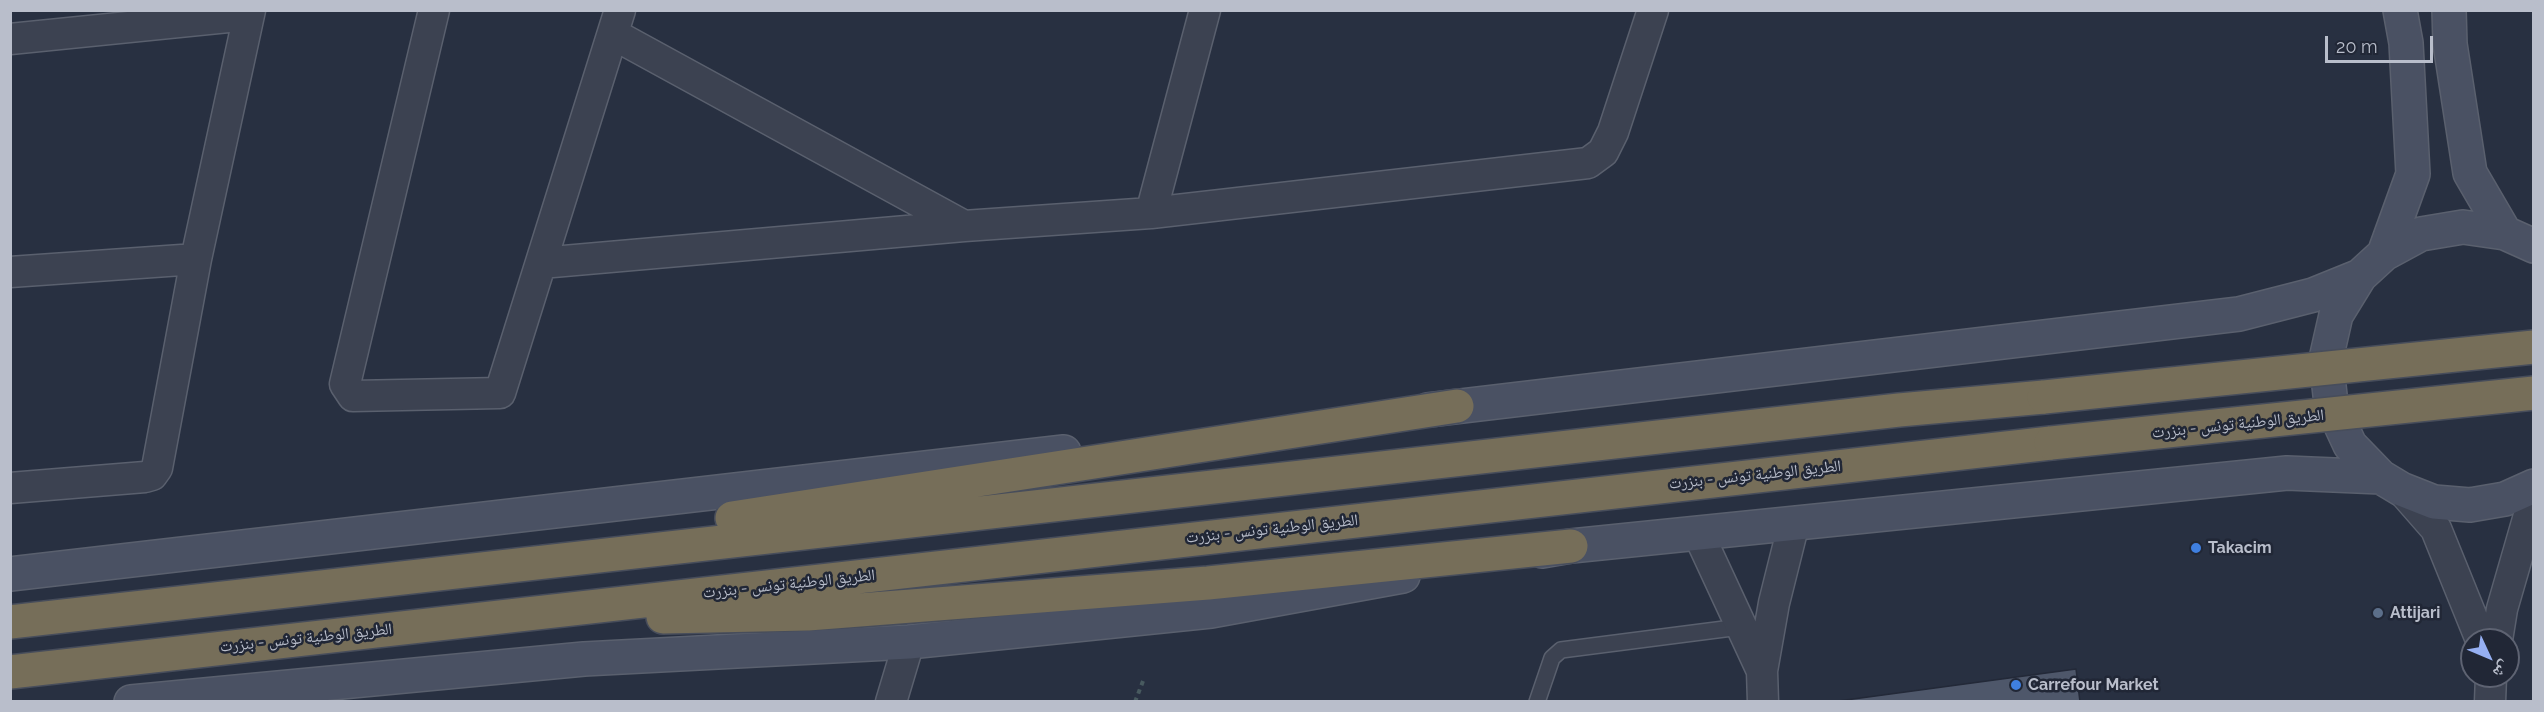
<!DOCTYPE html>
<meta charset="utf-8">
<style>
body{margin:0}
#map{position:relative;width:2544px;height:712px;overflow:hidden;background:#283041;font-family:Raleway,"Noto Naskh Arabic",sans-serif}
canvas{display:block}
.frame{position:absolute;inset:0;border:12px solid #b9becb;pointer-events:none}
.north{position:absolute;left:2460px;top:628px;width:60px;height:60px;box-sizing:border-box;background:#212736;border:2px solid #5e6372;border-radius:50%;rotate:134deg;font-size:16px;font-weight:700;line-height:24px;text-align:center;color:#b9becb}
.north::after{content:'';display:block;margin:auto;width:21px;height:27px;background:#96b0f3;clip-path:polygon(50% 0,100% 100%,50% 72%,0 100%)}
.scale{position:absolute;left:2325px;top:36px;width:108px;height:27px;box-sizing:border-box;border:3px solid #b9becb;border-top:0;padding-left:8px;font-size:18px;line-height:21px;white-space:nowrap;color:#b9becb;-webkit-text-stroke:4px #212736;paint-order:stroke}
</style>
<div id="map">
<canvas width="2544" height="712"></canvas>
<div class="frame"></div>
<div class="north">ش</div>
<div class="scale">20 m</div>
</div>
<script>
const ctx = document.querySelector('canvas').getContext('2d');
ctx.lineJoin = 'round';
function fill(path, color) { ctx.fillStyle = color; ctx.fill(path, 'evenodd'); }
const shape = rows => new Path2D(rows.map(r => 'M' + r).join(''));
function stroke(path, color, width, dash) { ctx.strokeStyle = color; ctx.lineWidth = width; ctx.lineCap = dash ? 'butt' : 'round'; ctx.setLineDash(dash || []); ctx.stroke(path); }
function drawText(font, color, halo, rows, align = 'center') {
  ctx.font = font + ' Raleway,"Noto Naskh Arabic",sans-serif'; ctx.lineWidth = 5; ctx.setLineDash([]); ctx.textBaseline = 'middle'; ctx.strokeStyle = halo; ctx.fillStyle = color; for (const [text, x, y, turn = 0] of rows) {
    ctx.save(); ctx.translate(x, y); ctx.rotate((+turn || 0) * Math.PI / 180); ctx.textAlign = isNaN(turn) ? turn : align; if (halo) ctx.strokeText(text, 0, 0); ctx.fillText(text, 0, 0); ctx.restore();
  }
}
const building = shape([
 [2076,669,2080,702,1831,702,2076,669]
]);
fill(building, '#4e576a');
stroke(building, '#232938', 1.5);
const lane = shape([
 [1537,702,1552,658,1561,650,1740,627]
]);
const street = shape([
 [434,10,345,384,353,396,500,393,620,10],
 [613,34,964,226],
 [10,39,248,15],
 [1151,213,1205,10],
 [541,263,964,226,1151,213,1588,163,1603,152,1613,132,1653,10],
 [10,272,196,259],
 [10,488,145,477,152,475,157,468,196,259,250,10],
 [2401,489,2436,529,2481,640],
 [1698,533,1762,671],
 [2497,640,2502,609,2534,498],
 [891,702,909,642],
 [1763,702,1762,671,1774,603,1794,523],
 [2490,702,2491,676]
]);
const secondary = shape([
 [2449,10,2450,44,2470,173,2505,233],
 [2534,246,2505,233,2463,227,2421,234,2384,254,2360,276,2336,315,2326,359,2331,404,2350,445,2381,477,2401,489,2434,502,2470,505,2505,499,2534,486],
 [2384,254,2413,174,2406,43,2400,10],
 [1428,410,2239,314,2313,295,2360,276],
 [1542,551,1571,546,2287,473,2381,477],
 [10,574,1064,452],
 [131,702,584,659,909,642,1211,611,1403,576]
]);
const highway = shape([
 [732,518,1457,406],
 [663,617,808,614,1208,583,1571,546],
 [10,622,1899,410,2044,397],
 [10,672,2051,443]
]);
stroke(lane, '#5a606e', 18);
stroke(street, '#5a606e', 33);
stroke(secondary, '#5a606e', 36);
stroke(highway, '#474d5b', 36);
stroke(shape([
 [1135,702,1143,681]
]), '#485a5f', 4, [4.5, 4.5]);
stroke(lane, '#3c4251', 15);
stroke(street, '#3c4251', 30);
stroke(secondary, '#4a5163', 33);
stroke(highway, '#766e59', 33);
const highwayBridge = shape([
 [2044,397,2534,347],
 [2051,443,2534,393]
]);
stroke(highwayBridge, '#474d5b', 36, []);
stroke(highwayBridge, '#766e59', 33);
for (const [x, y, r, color] of [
 [2196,548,6,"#3f7fe0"],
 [2378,613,6,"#5c6f8a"],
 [2016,685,6,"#3f7fe0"]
]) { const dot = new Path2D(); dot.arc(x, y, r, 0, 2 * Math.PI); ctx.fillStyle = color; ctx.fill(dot); stroke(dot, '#212736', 2); }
drawText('16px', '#b9becb', '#212736', [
 ["الطريق الوطنية تونس - بنزرت",2238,424,-6],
 ["الطريق الوطنية تونس - بنزرت",1755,475,-6],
 ["الطريق الوطنية تونس - بنزرت",1272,529,-6],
 ["الطريق الوطنية تونس - بنزرت",789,584,-6],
 ["الطريق الوطنية تونس - بنزرت",306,638,-6]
]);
drawText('bold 16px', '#b9becb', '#212736', [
 ["Takacim",2208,548],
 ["Attijari",2390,613],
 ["Carrefour Market",2028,685]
], 'left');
</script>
